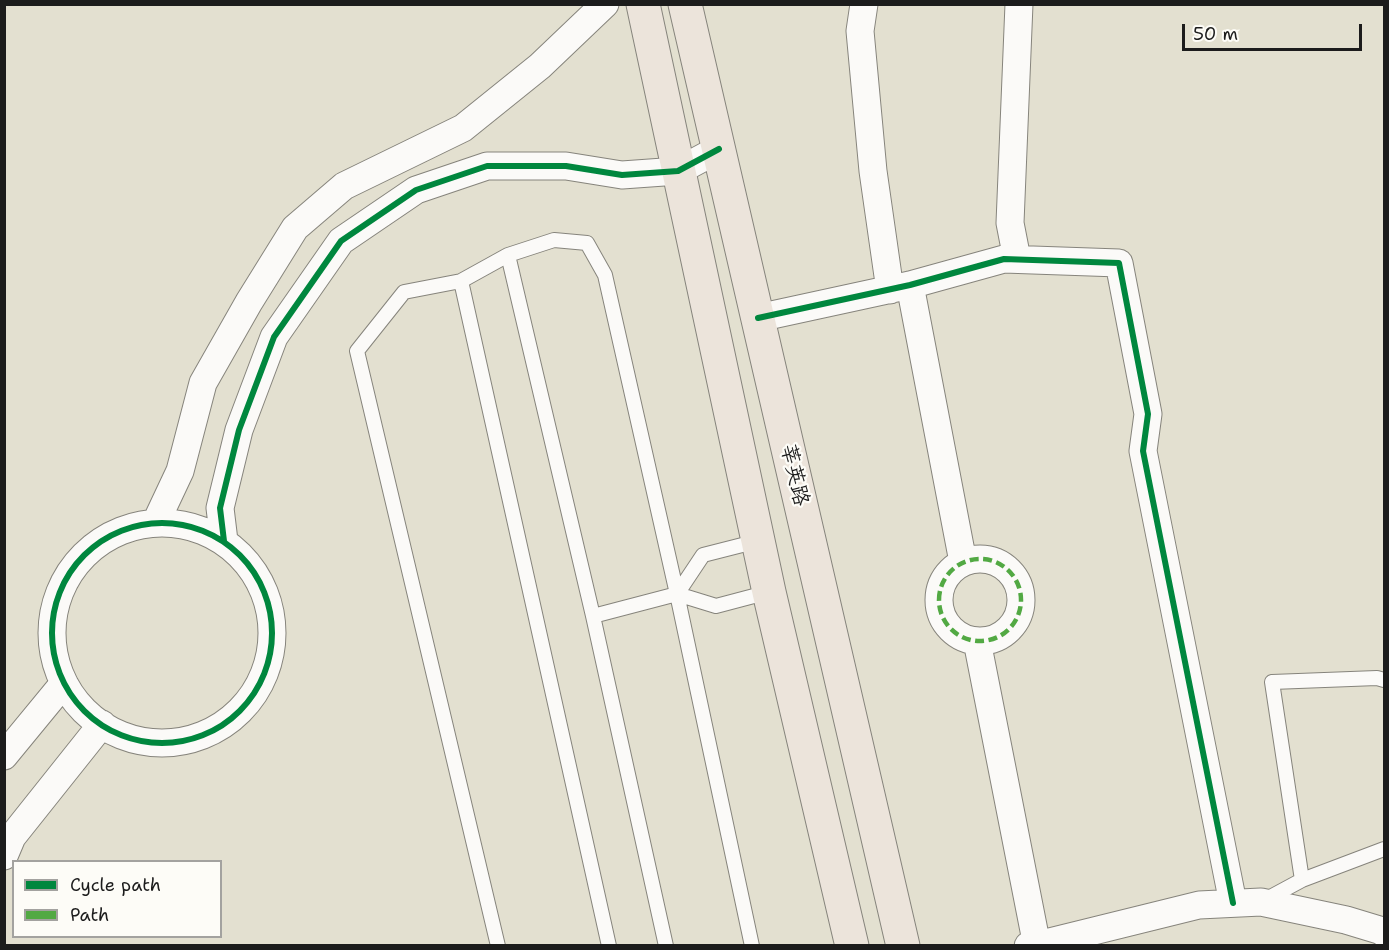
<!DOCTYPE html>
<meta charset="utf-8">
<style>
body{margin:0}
#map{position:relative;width:1389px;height:950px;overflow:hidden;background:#e3e0d0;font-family:"Shantell Sans",sans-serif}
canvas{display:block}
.frame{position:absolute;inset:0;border:6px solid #1c1c1c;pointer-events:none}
.legend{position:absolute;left:12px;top:860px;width:210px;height:78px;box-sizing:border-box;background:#fdfcf7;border:2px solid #a3a29f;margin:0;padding:8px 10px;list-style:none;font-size:18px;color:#1c1c1c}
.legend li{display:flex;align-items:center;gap:12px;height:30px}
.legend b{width:30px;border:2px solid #a3a29f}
.scale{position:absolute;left:1182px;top:24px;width:180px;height:27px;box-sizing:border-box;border:3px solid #1c1c1c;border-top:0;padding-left:8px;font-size:18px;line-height:21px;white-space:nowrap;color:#1c1c1c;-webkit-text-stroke:4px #fdfcf7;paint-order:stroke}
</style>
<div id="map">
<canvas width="1389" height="950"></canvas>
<div class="frame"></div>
<ul class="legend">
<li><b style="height:8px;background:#00873e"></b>Cycle path</li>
<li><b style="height:8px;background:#52a943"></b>Path</li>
</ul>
<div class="scale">50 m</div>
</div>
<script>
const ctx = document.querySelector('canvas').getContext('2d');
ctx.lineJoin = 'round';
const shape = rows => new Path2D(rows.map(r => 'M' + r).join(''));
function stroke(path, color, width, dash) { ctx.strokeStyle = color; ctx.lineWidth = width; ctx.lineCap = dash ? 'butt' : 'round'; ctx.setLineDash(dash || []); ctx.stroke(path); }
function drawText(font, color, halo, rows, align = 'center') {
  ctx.font = font + ' "Shantell Sans","LXGW WenKai TC",sans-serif'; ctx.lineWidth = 4.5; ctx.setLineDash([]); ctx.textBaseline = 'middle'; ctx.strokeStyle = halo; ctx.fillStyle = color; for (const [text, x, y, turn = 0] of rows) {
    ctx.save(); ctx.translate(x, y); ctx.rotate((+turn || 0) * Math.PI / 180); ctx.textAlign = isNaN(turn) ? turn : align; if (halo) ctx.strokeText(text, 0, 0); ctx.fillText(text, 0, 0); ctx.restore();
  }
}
const lane = shape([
 [508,255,593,616,666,946],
 [461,281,609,946],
 [677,594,703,555,758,541],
 [593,616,677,594,716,606,769,592],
 [1302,880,1384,849],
 [1263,901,1302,880,1272,682,1377,678,1384,680],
 [498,946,357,351,404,292,461,281,508,255,554,240,587,243,605,275,677,594,752,946]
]);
const street = shape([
 [864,4,860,31,873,171,890,290],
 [1017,259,1010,223,1019,4],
 [910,285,963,562],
 [758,318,910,285,1004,259,1119,263,1148,414,1143,451,1233,903],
 [156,522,180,471,203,383,249,302,295,228,344,186,463,128,540,66,605,4],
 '52 633a110 110 0 1 1 220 0a110 110 0 1 1-220 0Z',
 [224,541,220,508,239,430,274,337,341,241,416,190,487,166,566,166,622,175,678,171,719,149],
 '939 600a41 41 0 1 1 82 0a41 41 0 1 1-82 0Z',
 [977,641,1037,946],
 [4,756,64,683],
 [4,856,12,837,102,724],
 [1028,946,1037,945,1199,905,1261,902,1346,920,1379,930,1384,933]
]);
const primary = shape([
 [643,4,769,592,852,946],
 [685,4,903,946]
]);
stroke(lane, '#86847c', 16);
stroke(street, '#86847c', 29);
stroke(primary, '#86847c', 35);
stroke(lane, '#fbfaf8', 14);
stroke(street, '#fbfaf8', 27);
stroke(primary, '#ece4db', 33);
stroke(shape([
 '939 600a41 41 0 1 1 82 0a41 41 0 1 1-82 0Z'
]), '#52a943', 4.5, [9, 4.5]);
stroke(shape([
 [758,318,910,285,1004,259,1119,263,1148,414,1143,451,1233,903],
 '52 633a110 110 0 1 1 220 0a110 110 0 1 1-220 0Z',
 [224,541,220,508,239,430,274,337,341,241,416,190,487,166,566,166,622,175,678,171,719,149]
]), '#00873e', 6);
drawText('21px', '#1c1c1c', '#fdfcf7', [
 ["莘英路",794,475,77]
]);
</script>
